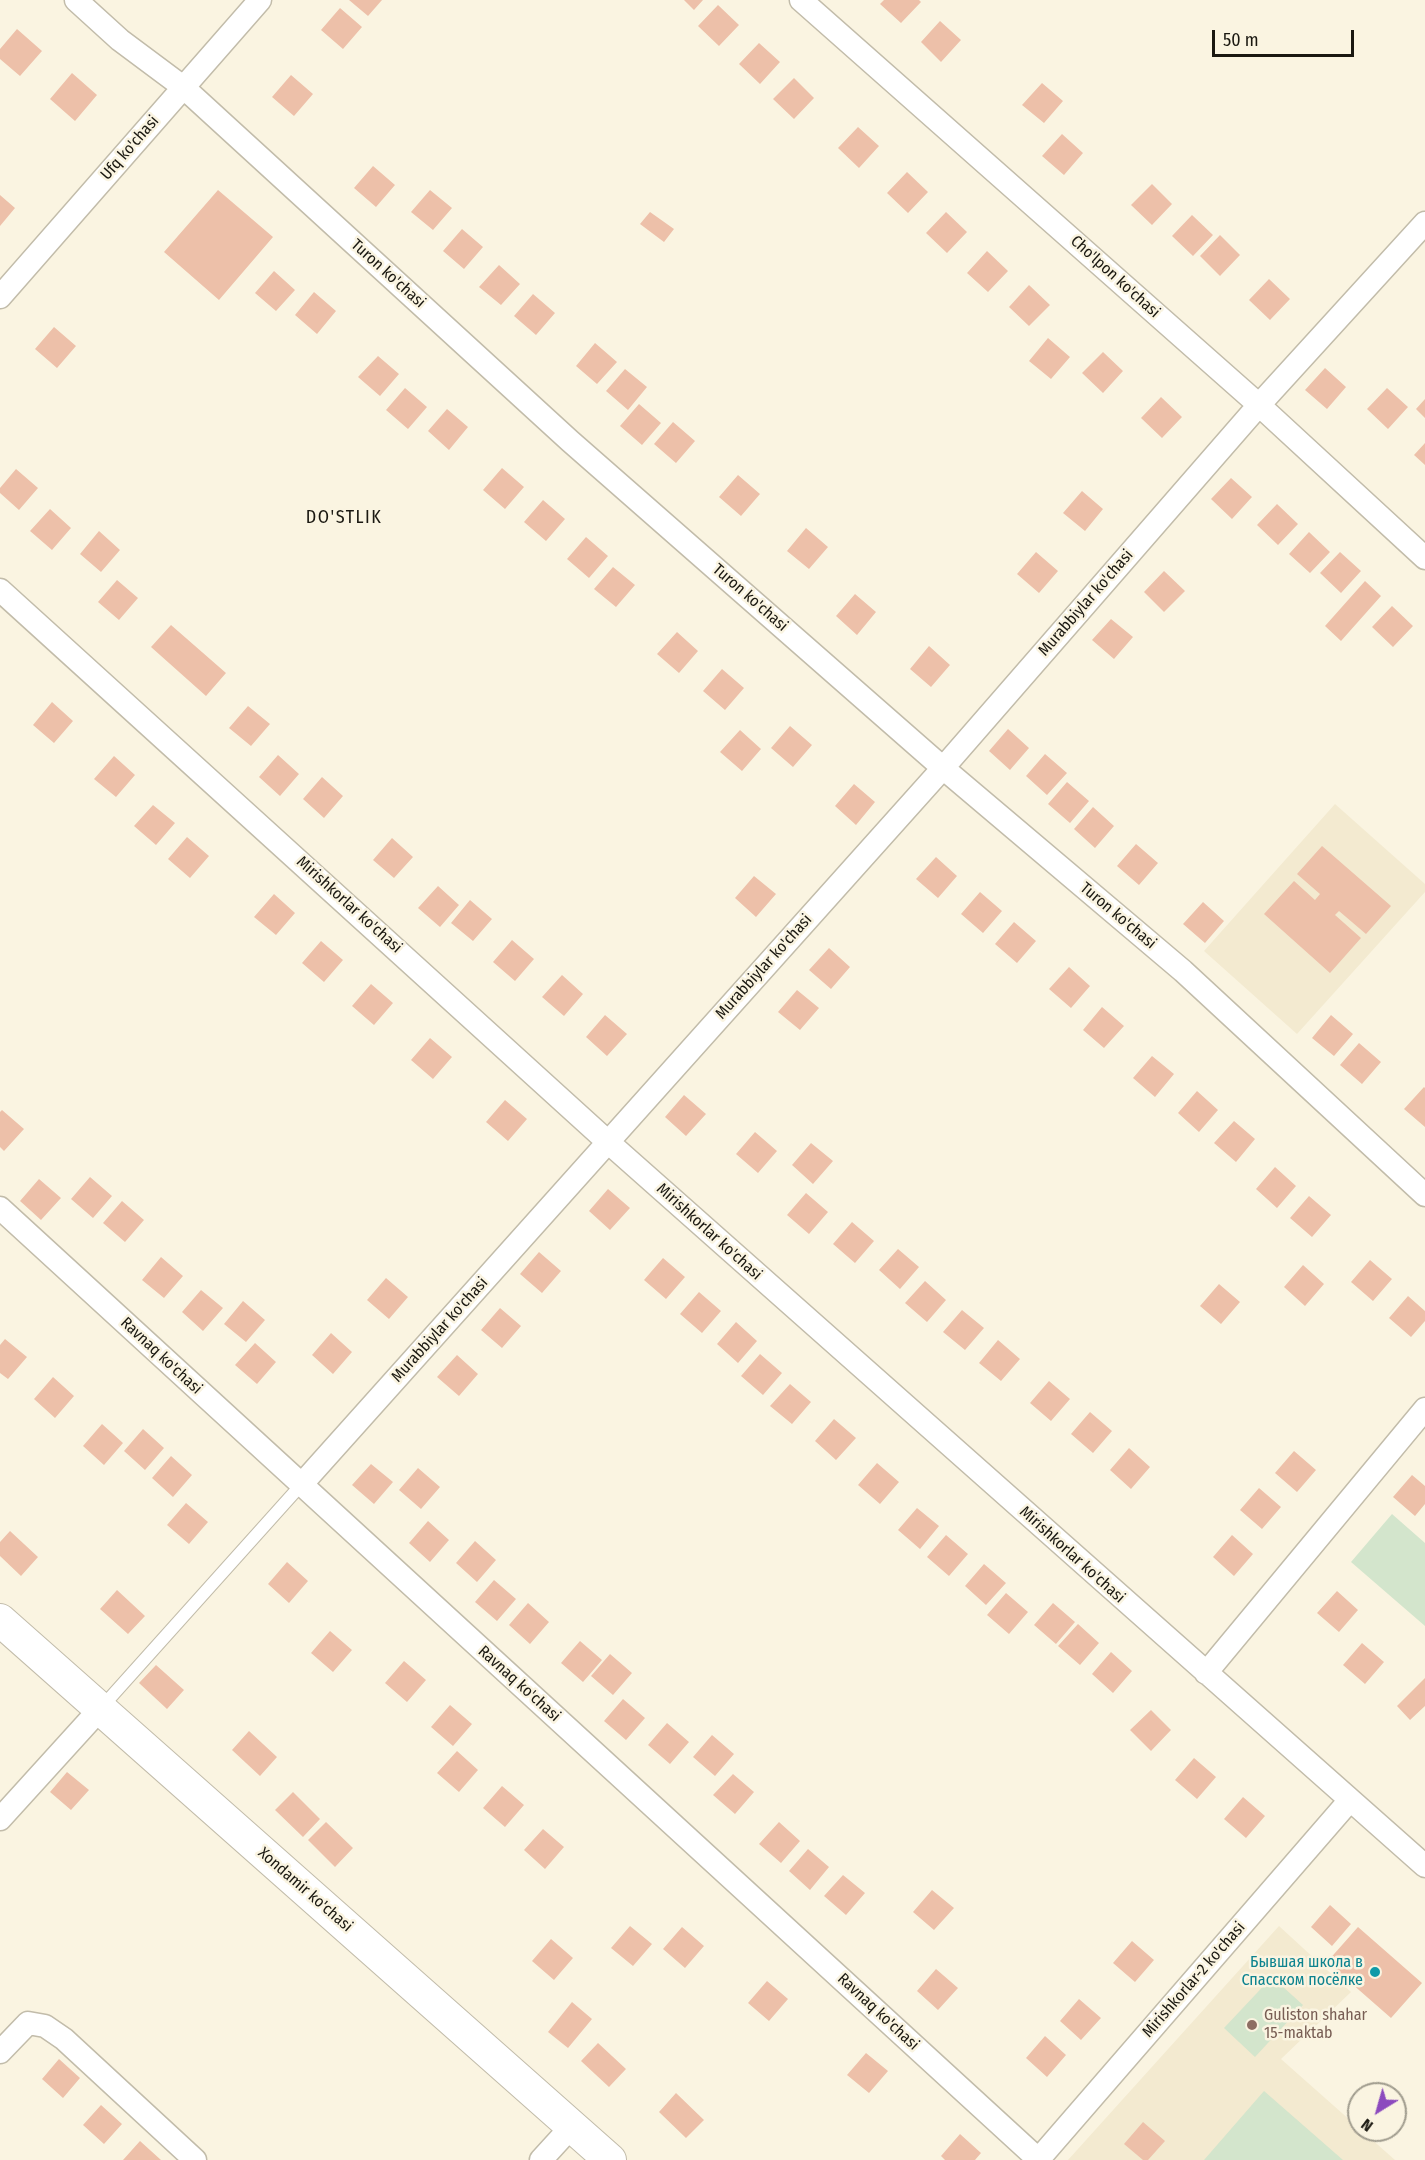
<!DOCTYPE html>
<meta charset="utf-8">
<style>
body{margin:0}
#map{position:relative;width:1425px;height:2160px;overflow:hidden;background:#faf4e1;font-family:"Fira Sans Condensed",sans-serif}
canvas{display:block}
.north{position:absolute;left:1347px;top:2082px;width:60px;height:60px;box-sizing:border-box;background:#faf4e1;border:2px solid #a09c8e;border-radius:50%;rotate:217deg;font-size:16px;font-weight:700;line-height:24px;text-align:center;color:#1a1811}
.north::after{content:'';display:block;margin:auto;width:21px;height:27px;background:#8c4abe;clip-path:polygon(50% 0,100% 100%,50% 72%,0 100%)}
.scale{position:absolute;left:1212px;top:30px;width:142px;height:27px;box-sizing:border-box;border:3px solid #1a1811;border-top:0;padding-left:8px;font-size:18px;line-height:21px;white-space:nowrap;color:#1a1811;-webkit-text-stroke:4px #faf4e1;paint-order:stroke}
</style>
<div id="map">
<canvas width="1425" height="2160"></canvas>
<div class="north">N</div>
<div class="scale">50 m</div>
</div>
<script>
const ctx = document.querySelector('canvas').getContext('2d');
ctx.lineJoin = 'round';
function fill(path, color) { ctx.fillStyle = color; ctx.fill(path, 'evenodd'); }
const shape = rows => new Path2D(rows.map(r => 'M' + r).join(''));
function stroke(path, color, width, dash) { ctx.strokeStyle = color; ctx.lineWidth = width; ctx.lineCap = dash ? 'butt' : 'round'; ctx.setLineDash(dash || []); ctx.stroke(path); }
function drawText(font, color, halo, rows, align = 'center') {
  ctx.font = font + ' "Fira Sans Condensed",sans-serif'; ctx.lineWidth = 5; ctx.setLineDash([]); ctx.textBaseline = 'middle'; ctx.strokeStyle = halo; ctx.fillStyle = color; for (const [text, x, y, turn = 0] of rows) {
    ctx.save(); ctx.translate(x, y); ctx.rotate((+turn || 0) * Math.PI / 180); ctx.textAlign = isNaN(turn) ? turn : align; if (halo) ctx.strokeText(text, 0, 0); ctx.fillText(text, 0, 0); ctx.restore();
  }
}
fill(shape([
 [1335,804,1425,884,1425,892,1297,1034,1204,951],
 [1279,1926,1351,1992,1281,2059,1395,2160,1068,2160]
]), '#f3ead0');
fill(shape([
 [1392,1514,1425,1543,1425,1626,1351,1562],
 [1272,1977,1303,2005,1255,2057,1224,2028],
 [1264,2091,1343,2160,1204,2160]
]), '#d3e5cc');
fill(shape([
 [349,0,382,0,368,16],
 [684,0,703,0,694,10],
 [884,0,919,0,921,2,901,23,880,4],
 [718,5,739,25,719,46,698,26],
 [340,8,362,27,343,49,321,30],
 [940,21,961,40,941,62,921,42],
 [17,29,42,51,20,76,0,59,0,49],
 [759,43,780,62,760,84,739,64],
 [72,73,97,95,75,121,50,99],
 [291,75,313,94,294,116,272,97],
 [794,78,814,98,794,119,773,99],
 [1042,83,1063,101,1044,123,1022,105],
 [858,127,879,146,859,168,838,148],
 [1062,134,1083,153,1064,175,1042,156],
 [373,166,395,185,376,207,354,188],
 [907,172,928,192,908,213,887,193],
 [1152,184,1172,204,1152,225,1131,205],
 [218,190,273,237,219,300,164,252],
 [430,190,452,208,433,230,411,212],
 [0,195,15,208,0,226],
 [650,212,674,229,664,242,640,224],
 [946,212,967,232,947,253,926,233],
 [1192,215,1213,235,1193,256,1172,236],
 [462,229,483,247,464,269,443,251],
 [1220,235,1240,255,1220,276,1200,256],
 [987,251,1008,271,988,292,967,273],
 [499,265,520,284,501,305,479,287],
 [274,271,295,290,276,311,255,293],
 [1269,279,1290,299,1270,320,1249,300],
 [1029,285,1050,305,1029,326,1009,307],
 [314,292,336,311,317,334,295,315],
 [533,294,555,313,536,335,514,316],
 [54,327,76,346,57,368,35,349],
 [1048,338,1070,357,1051,379,1029,361],
 [595,343,617,362,597,384,576,366],
 [1103,352,1123,371,1103,393,1082,373],
 [378,356,399,374,380,396,358,377],
 [1325,368,1346,387,1327,409,1305,390],
 [625,369,647,387,628,410,606,391],
 [405,388,427,407,408,429,386,410],
 [1387,388,1408,407,1388,429,1367,409],
 [1161,397,1182,417,1162,438,1141,418],
 [1425,399,1425,418,1416,409],
 [639,404,661,423,642,445,620,426],
 [447,409,468,427,449,450,428,431],
 [673,422,695,441,676,463,654,444],
 [1425,443,1425,465,1414,455],
 [502,468,524,487,505,509,483,490],
 [16,469,38,488,19,510,0,493,0,488],
 [738,475,760,494,741,516,719,497],
 [1231,478,1252,497,1232,519,1211,499],
 [1082,491,1103,509,1085,531,1063,513],
 [543,500,565,519,546,541,524,522],
 [1277,504,1298,524,1278,545,1257,525],
 [50,509,71,528,52,550,30,531],
 [806,528,828,547,809,569,787,551],
 [99,531,120,550,101,572,80,554],
 [1309,532,1330,552,1310,573,1289,554],
 [586,537,608,556,589,578,567,559],
 [1036,552,1058,571,1039,593,1017,574],
 [1340,552,1361,571,1341,593,1320,573],
 [613,567,635,585,616,607,594,589],
 [1164,571,1185,591,1164,612,1144,592],
 [117,580,138,598,119,620,98,602],
 [1365,581,1381,596,1341,641,1325,626],
 [855,594,876,612,857,635,836,616],
 [1392,606,1413,626,1393,647,1372,627],
 [1111,619,1133,637,1114,659,1092,640],
 [171,625,226,673,206,696,151,647],
 [677,632,698,651,679,673,657,654],
 [929,646,950,665,931,687,910,669],
 [722,669,744,688,725,710,703,691],
 [52,702,73,721,54,743,33,725],
 [248,706,270,724,251,746,229,728],
 [790,726,812,745,793,767,771,748],
 [1008,729,1029,748,1010,770,989,751],
 [740,730,761,749,742,771,720,752],
 [1045,754,1067,773,1047,795,1026,776],
 [278,755,299,774,280,796,259,777],
 [114,756,135,775,116,797,94,779],
 [322,777,343,796,324,818,303,799],
 [1067,782,1089,801,1070,823,1048,804],
 [854,784,875,802,856,825,835,806],
 [153,805,175,823,156,845,134,826],
 [1093,807,1114,826,1095,848,1074,829],
 [187,837,209,856,190,878,168,859],
 [392,838,413,857,394,878,373,860],
 [1136,844,1158,863,1139,885,1117,866],
 [1322,846,1391,906,1366,934,1339,911,1335,915,1361,938,1330,973,1264,914,1294,881,1315,900,1320,894,1297,874],
 [936,857,957,876,938,898,916,879],
 [754,876,776,894,756,917,735,898],
 [438,886,459,905,440,927,418,908],
 [980,892,1002,911,983,933,961,914],
 [274,894,295,913,276,935,254,917],
 [470,900,492,919,473,941,451,923],
 [1203,902,1224,921,1205,943,1183,924],
 [1014,922,1036,941,1017,963,995,944],
 [512,940,534,959,515,981,493,962],
 [321,941,343,960,324,982,302,963],
 [829,948,850,967,831,989,809,970],
 [1069,967,1090,986,1071,1008,1049,989],
 [562,975,583,994,564,1016,542,997],
 [371,984,393,1003,374,1025,352,1006],
 [797,990,819,1008,800,1030,778,1012],
 [1102,1007,1124,1026,1104,1048,1083,1030],
 [605,1015,627,1034,607,1056,586,1037],
 [1331,1015,1353,1034,1334,1056,1312,1038],
 [430,1038,452,1057,433,1079,411,1060],
 [1359,1043,1381,1062,1362,1084,1340,1065],
 [1152,1056,1174,1074,1155,1097,1133,1078],
 [1424,1087,1425,1088,1425,1127,1404,1109],
 [1197,1091,1218,1110,1199,1132,1178,1113],
 [684,1095,706,1114,686,1136,665,1117],
 [505,1100,527,1119,508,1141,486,1122],
 [2,1110,24,1129,4,1151,0,1147,0,1112],
 [1234,1121,1255,1139,1236,1162,1214,1143],
 [755,1132,777,1151,758,1173,736,1154],
 [811,1143,833,1161,813,1184,792,1165],
 [1275,1167,1296,1186,1277,1208,1256,1189],
 [90,1177,112,1196,93,1218,71,1199],
 [39,1179,61,1198,41,1220,20,1201],
 [608,1189,630,1208,610,1230,589,1211],
 [806,1193,828,1212,809,1234,787,1215],
 [1309,1196,1331,1215,1312,1237,1290,1218],
 [122,1201,144,1220,125,1242,103,1223],
 [852,1222,874,1241,855,1263,833,1244],
 [898,1249,919,1267,900,1289,879,1270],
 [539,1252,561,1271,542,1293,520,1274],
 [161,1257,183,1276,164,1298,142,1280],
 [663,1258,685,1277,666,1299,644,1280],
 [1370,1260,1392,1279,1373,1301,1351,1282],
 [1303,1265,1324,1284,1305,1306,1284,1287],
 [386,1278,408,1297,389,1319,367,1300],
 [925,1281,946,1300,927,1322,905,1303],
 [1219,1284,1240,1302,1221,1324,1200,1306],
 [201,1290,223,1308,203,1331,182,1312],
 [699,1292,721,1311,702,1333,680,1314],
 [1408,1296,1425,1311,1425,1321,1411,1337,1389,1318],
 [243,1301,265,1320,246,1342,224,1324],
 [500,1308,521,1326,502,1348,481,1330],
 [962,1310,984,1328,965,1350,943,1332],
 [736,1322,757,1341,738,1363,717,1344],
 [331,1333,352,1352,333,1374,312,1355],
 [5,1339,27,1357,8,1379,0,1373,0,1345],
 [998,1340,1020,1359,1001,1381,979,1363],
 [255,1343,276,1362,257,1384,235,1365],
 [760,1354,782,1373,763,1395,741,1376],
 [457,1355,478,1374,459,1396,437,1377],
 [53,1377,74,1396,55,1418,34,1399],
 [1049,1381,1070,1399,1051,1421,1030,1403],
 [790,1384,811,1402,792,1424,770,1406],
 [1090,1412,1112,1431,1093,1453,1071,1434],
 [834,1419,856,1438,836,1460,815,1441],
 [102,1424,123,1443,104,1465,83,1446],
 [143,1429,164,1448,145,1470,124,1451],
 [1129,1448,1150,1467,1131,1489,1110,1470],
 [1294,1451,1316,1470,1297,1492,1275,1473],
 [171,1456,192,1475,173,1497,152,1478],
 [877,1463,899,1482,880,1504,858,1485],
 [371,1464,393,1482,374,1504,352,1485],
 [418,1468,440,1487,421,1509,399,1490],
 [1412,1475,1425,1486,1425,1504,1415,1516,1393,1497],
 [1259,1488,1281,1507,1262,1529,1240,1510],
 [186,1503,208,1522,189,1544,167,1525],
 [917,1508,939,1526,920,1549,898,1530],
 [428,1521,449,1540,430,1562,409,1543],
 [10,1531,38,1557,21,1576,0,1556,0,1542],
 [946,1535,968,1554,949,1576,927,1557],
 [1232,1535,1253,1554,1234,1576,1213,1557],
 [475,1541,496,1560,477,1582,456,1563],
 [287,1562,308,1581,289,1603,268,1584],
 [984,1564,1006,1583,986,1605,965,1586],
 [494,1580,516,1599,497,1621,475,1602],
 [117,1590,145,1616,128,1634,100,1609],
 [1337,1591,1358,1610,1339,1632,1317,1613],
 [1006,1593,1028,1612,1009,1634,987,1615],
 [528,1603,549,1622,530,1644,509,1625],
 [1053,1603,1075,1622,1056,1644,1034,1625],
 [1078,1624,1099,1643,1080,1665,1058,1646],
 [330,1631,352,1650,333,1672,311,1653],
 [580,1641,602,1660,583,1682,561,1663],
 [1362,1643,1384,1662,1365,1684,1343,1665],
 [1111,1652,1132,1671,1113,1693,1092,1674],
 [610,1654,632,1673,613,1695,591,1676],
 [404,1661,426,1680,407,1702,385,1683],
 [156,1665,184,1690,167,1709,139,1683],
 [1425,1678,1425,1706,1410,1720,1397,1706],
 [623,1699,645,1718,626,1740,604,1721],
 [450,1705,472,1724,453,1746,431,1727],
 [1151,1710,1171,1730,1151,1751,1130,1730],
 [667,1723,689,1742,670,1764,648,1745],
 [249,1731,277,1757,260,1776,232,1750],
 [712,1735,734,1754,715,1776,693,1757],
 [457,1751,478,1770,459,1792,437,1773],
 [1194,1758,1216,1777,1197,1799,1175,1780],
 [67,1772,89,1790,71,1810,50,1792],
 [733,1774,754,1792,735,1814,713,1795],
 [502,1786,524,1805,505,1827,483,1808],
 [293,1792,320,1819,303,1837,275,1810],
 [1243,1797,1265,1816,1246,1838,1224,1819],
 [326,1822,353,1848,335,1867,308,1840],
 [779,1822,800,1841,781,1863,759,1844],
 [543,1829,564,1847,545,1869,524,1850],
 [808,1849,829,1867,810,1890,789,1871],
 [843,1875,865,1893,846,1915,824,1896],
 [932,1890,954,1908,934,1930,913,1912],
 [1330,1905,1351,1924,1332,1946,1311,1927],
 [630,1926,652,1944,633,1966,611,1948],
 [682,1927,704,1946,685,1968,663,1949],
 [1358,1927,1422,1983,1391,2018,1327,1962],
 [551,1939,573,1958,554,1980,532,1961],
 [1132,1941,1154,1960,1135,1982,1113,1963],
 [936,1969,958,1988,938,2010,917,1991],
 [767,1981,788,1999,769,2021,748,2003],
 [1079,1999,1101,2018,1081,2040,1060,2021],
 [572,2002,592,2019,568,2048,548,2032],
 [1045,2036,1066,2055,1047,2077,1026,2058],
 [598,2043,626,2069,609,2087,581,2061],
 [866,2053,888,2071,869,2093,847,2075],
 [59,2059,80,2078,63,2098,42,2079],
 [676,2093,704,2120,686,2138,659,2112],
 [101,2105,122,2124,104,2144,83,2125],
 [1143,2122,1165,2141,1148,2160,1143,2160,1124,2144],
 [960,2134,981,2153,975,2160,945,2160,941,2156],
 [140,2141,161,2160,123,2160]
]), '#edc0a9');
const service = shape([
 [101,1708,301,1485]
]);
const minor = shape([
 [76,0,120,40,183,87,570,441,943,768,1183,971,1425,1195],
 [801,0,1259,405,1425,558],
 [0,297,260,0],
 [0,590,608,1142,1425,1866],
 [0,1208,1039,2160],
 [301,1485,943,768,1259,405,1425,223],
 [1206,1673,1425,1409],
 [0,1819,100,1709],
 [0,2052,28,2023,45,2026,64,2039,195,2160],
 [541,2160,572,2126],
 [1038,2160,1350,1800]
]);
const secondary = shape([
 [0,1620,610,2160]
]);
stroke(service, '#c2bcaa', 14);
stroke(minor, '#c2bcaa', 25);
stroke(secondary, '#c2bcaa', 34);
stroke(service, '#fff', 12);
stroke(minor, '#fff', 22);
stroke(secondary, '#fff', 32);
for (const [x, y, r, color] of [
 [1375,1972,6,"#0f9aa8"],
 [1252,2025,6,"#8d6e63"]
]) { const dot = new Path2D(); dot.arc(x, y, r, 0, 2 * Math.PI); ctx.fillStyle = color; ctx.fill(dot); stroke(dot, '#faf4e1', 2); }
drawText('16px', '#1a1811', '#faf4e1', [
 ["Ufq ko'chasi",130,148,-49],
 ["Turon ko'chasi",388,274,42],
 ["Cho'lpon ko'chasi",1115,277,42],
 ["Turon ko'chasi",750,598,41],
 ["Murabbiylar ko'chasi",1086,603,-49],
 ["Mirishkorlar ko'chasi",349,905,42],
 ["Turon ko'chasi",1118,916,40],
 ["Murabbiylar ko'chasi",764,967,-48],
 ["Mirishkorlar ko'chasi",709,1232,42],
 ["Murabbiylar ko'chasi",440,1330,-48],
 ["Ravnaq ko'chasi",161,1356,43],
 ["Mirishkorlar ko'chasi",1072,1555,42],
 ["Ravnaq ko'chasi",519,1684,42],
 ["Xondamir ko'chasi",305,1890,41],
 ["Mirishkorlar-2 ko'chasi",1194,1980,-49],
 ["Ravnaq ko'chasi",878,2012,43]
]);
drawText('16px', '#0d838f', '#faf4e1', [
 ["Бывшая школа в",1363,1963],
 ["Спасском посёлке",1363,1981]
], 'right');
drawText('16px', '#785e54', '#faf4e1', [
 ["Guliston shahar",1264,2016],
 ["15-maktab",1264,2034]
], 'left');
ctx.letterSpacing = '1.5px';
drawText('18px', '#1a1811', '#faf4e1', [
 ["DO'STLIK",344,518]
]);
ctx.letterSpacing = '0px';
</script>
